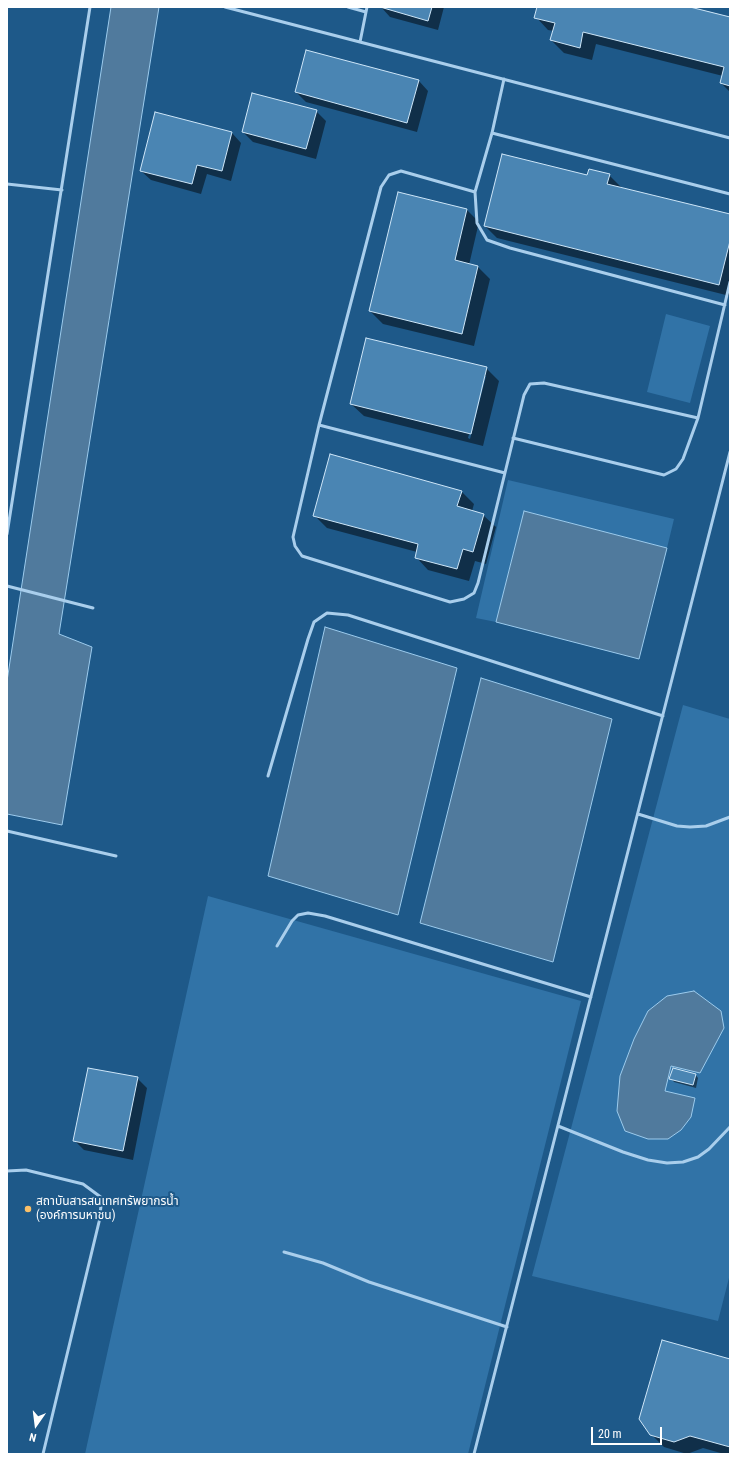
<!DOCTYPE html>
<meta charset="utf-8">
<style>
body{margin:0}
#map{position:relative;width:737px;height:1461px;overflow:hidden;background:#1e5989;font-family:"Roboto Condensed",sans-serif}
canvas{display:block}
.frame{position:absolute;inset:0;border:8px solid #fff;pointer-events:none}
.north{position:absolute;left:16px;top:1405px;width:40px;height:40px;-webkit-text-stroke:3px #1e5989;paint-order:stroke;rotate:194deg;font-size:11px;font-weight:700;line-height:16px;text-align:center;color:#fff}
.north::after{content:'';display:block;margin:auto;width:14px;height:18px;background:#fff;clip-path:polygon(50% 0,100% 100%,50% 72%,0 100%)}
.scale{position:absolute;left:591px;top:1427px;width:71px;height:18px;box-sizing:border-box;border:2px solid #fff;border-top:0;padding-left:5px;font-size:12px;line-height:14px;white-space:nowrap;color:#fff;-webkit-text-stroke:3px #1e5989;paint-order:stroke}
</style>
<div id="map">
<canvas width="737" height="1461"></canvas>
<div class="frame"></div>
<div class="north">N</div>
<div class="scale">20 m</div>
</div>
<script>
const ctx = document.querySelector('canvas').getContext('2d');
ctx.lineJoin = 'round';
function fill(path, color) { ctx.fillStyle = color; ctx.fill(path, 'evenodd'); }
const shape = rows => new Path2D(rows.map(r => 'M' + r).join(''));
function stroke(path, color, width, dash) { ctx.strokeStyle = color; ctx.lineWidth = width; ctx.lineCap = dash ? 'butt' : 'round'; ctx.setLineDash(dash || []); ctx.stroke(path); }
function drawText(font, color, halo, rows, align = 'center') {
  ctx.font = font + ' "Roboto Condensed","Noto Sans Thai",sans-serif'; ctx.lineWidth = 4; ctx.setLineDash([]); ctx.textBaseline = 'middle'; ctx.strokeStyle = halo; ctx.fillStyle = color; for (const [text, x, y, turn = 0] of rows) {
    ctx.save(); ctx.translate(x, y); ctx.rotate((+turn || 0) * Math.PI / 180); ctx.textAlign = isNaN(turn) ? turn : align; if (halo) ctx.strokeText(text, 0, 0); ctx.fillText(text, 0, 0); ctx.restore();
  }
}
fill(shape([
 [666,314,710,326,690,403,647,392],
 [508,480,674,519,667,548,524,511,496,622,476,618],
 [683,705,730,719,730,1274,718,1321,532,1276],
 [208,896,581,1001,468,1454,85,1454]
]), '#3173a7');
const water = shape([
 [111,7,159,7,59,634,92,647,62,825,7,814,7,681,111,7],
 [524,511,667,548,639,659,496,622,524,511],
 [325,627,457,668,398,915,268,876,325,627],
 [481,678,612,719,553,962,420,923,481,678],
 [694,991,721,1011,724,1028,700,1073,671,1066,665,1091,695,1098,691,1117,681,1130,668,1139,648,1139,625,1131,617,1111,620,1076,634,1039,648,1011,667,996,694,991]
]);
fill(water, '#507a9d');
stroke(water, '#9ccbed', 1);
fill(shape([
 [381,7,444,7,438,30,390,17],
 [538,7,686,7,730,18,730,92,721,83,723,76,596,44,592,60,564,53,551,40,554,31,548,30,536,17],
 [419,81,428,91,417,132,306,102,296,92],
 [316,111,326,121,316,159,253,142,243,132],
 [232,133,241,143,231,181,207,174,201,194,151,180,141,171],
 [609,175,622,188,730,215,730,296,497,238,485,226],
 [466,209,479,222,469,265,478,267,490,279,474,346,383,324,370,311],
 [486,368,499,381,483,446,364,416,351,404],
 [484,376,486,376,470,439,468,438],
 [461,491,474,504,472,511,483,515,496,527,486,564,475,561,469,581,428,570,416,557,417,552,327,528,314,515],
 [695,1074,698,1078,696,1088,674,1082,671,1078],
 [137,1078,147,1088,133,1160,84,1150,74,1140],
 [730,1360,730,1454,724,1454,703,1448,687,1454,664,1447,651,1434]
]), '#0007');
const building = shape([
 [380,7,432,7,428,21,380,7],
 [537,7,690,7,730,17,730,86,720,83,724,67,583,32,580,48,550,40,555,23,534,18,537,7],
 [306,50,419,80,407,123,295,92,306,50],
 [252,93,317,110,306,149,242,132,252,93],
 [155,112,232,132,222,171,197,165,192,184,140,171,155,112],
 [502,154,587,175,589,169,610,174,607,184,730,214,730,241,719,285,484,226,502,154],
 [398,192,467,209,455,260,478,266,462,334,369,311,398,192],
 [366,338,487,367,471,434,350,404,366,338],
 [330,454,462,491,457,506,484,514,473,552,463,549,457,569,415,558,418,544,313,516,330,454],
 [88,1068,138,1077,123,1151,73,1141,88,1068],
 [673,1068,696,1074,693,1085,669,1079,673,1068],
 [662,1340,730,1359,730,1447,690,1436,674,1442,650,1435,639,1419,662,1340]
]);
fill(building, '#4a85b3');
stroke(building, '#cee6f8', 1);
stroke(shape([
 [225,7,730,138],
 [348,7,366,12],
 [360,42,367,7],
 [504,79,492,133,475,192,477,223,487,240,510,248,725,305],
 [492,133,730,194],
 [7,184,62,190],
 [475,192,401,171,389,175,381,187,319,425,293,537,295,546,302,556,450,602,464,599,474,593,478,583,524,395,530,384,544,383,698,418],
 [319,425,505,473],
 [513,438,664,475,676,469,683,459,698,418,730,282],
 [7,534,90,7],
 [7,586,93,608],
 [268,776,308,639,314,622,327,613,348,615,663,716],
 [638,814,677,826,690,827,706,826,730,817],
 [7,831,116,856],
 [277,946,292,921,298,915,308,913,325,916,591,997],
 [558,1126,623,1152,648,1160,667,1163,683,1162,698,1157,709,1149,730,1127],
 [7,1171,26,1170,83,1184,102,1198,99,1222,43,1454],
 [284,1252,323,1263,369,1282,507,1327],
 [474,1454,730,452]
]), '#a9ceec', 3);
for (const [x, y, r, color] of [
 [28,1209,4,"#fbc068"]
]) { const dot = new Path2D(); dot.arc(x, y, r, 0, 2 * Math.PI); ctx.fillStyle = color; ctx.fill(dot); stroke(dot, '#1e5989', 1.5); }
drawText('12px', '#fff', '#1e5989', [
 ["สถาบันสารสนเทศทรัพยากรน้ำ",36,1202],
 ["(องค์การมหาชน)",36,1216]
], 'left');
</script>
